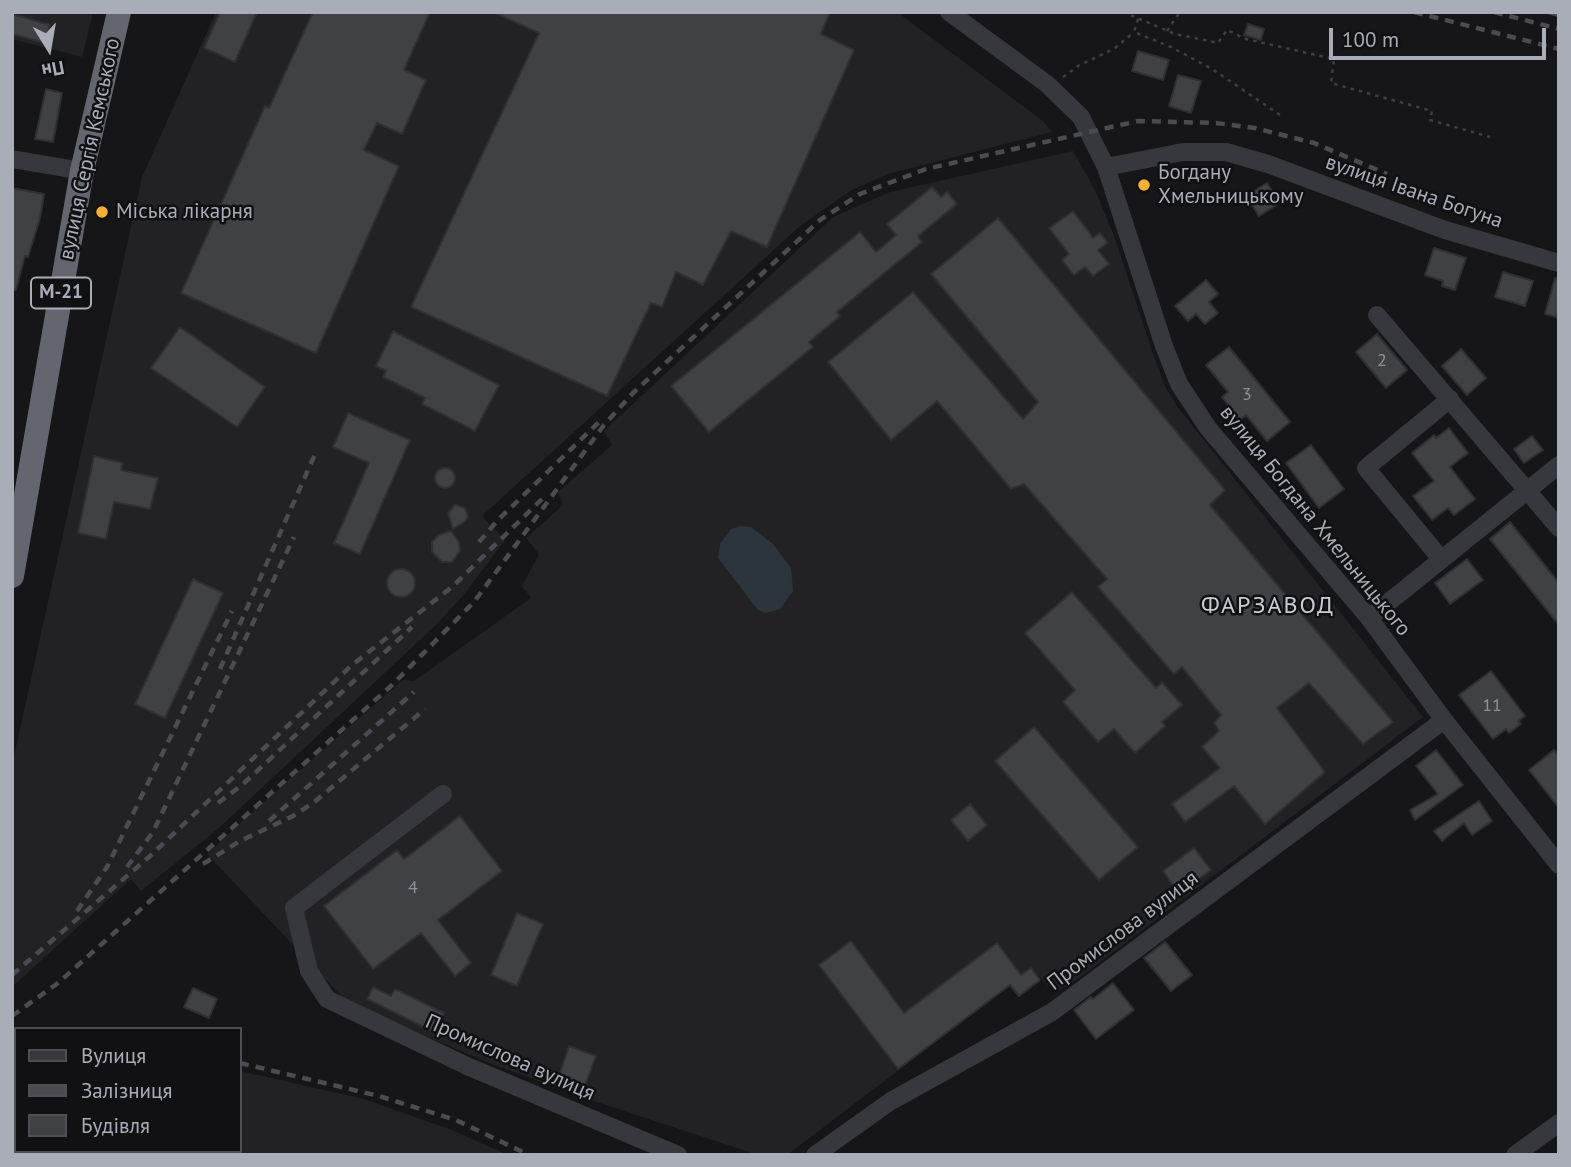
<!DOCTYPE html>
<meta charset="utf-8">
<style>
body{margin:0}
#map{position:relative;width:1571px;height:1167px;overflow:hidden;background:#161618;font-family:"PT Sans",sans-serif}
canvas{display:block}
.frame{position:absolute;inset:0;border:14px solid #a8adb8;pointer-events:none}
.legend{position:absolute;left:14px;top:1027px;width:228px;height:126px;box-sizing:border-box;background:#111113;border:2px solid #4d4f55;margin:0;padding:9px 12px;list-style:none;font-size:21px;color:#a8adb8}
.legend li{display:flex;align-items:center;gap:14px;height:35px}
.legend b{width:35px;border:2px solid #4d4f55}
.north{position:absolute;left:14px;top:14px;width:70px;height:70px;-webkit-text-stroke:5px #111113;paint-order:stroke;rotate:169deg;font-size:19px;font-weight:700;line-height:28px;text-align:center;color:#a8adb8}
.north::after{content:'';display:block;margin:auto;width:24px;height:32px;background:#a8adb8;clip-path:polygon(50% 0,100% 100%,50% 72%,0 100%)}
.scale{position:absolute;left:1329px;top:28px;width:217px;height:32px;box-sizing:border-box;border:4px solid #a8adb8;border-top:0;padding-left:9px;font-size:21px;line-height:24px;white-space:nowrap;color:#a8adb8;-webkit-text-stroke:5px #111113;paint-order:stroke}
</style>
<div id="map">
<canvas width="1571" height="1167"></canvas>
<div class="frame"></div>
<ul class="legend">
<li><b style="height:9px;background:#37383d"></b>Вулиця</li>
<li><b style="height:9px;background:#4a4c52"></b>Залізниця</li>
<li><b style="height:19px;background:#404145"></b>Будівля</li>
</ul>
<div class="north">Пн</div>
<div class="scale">100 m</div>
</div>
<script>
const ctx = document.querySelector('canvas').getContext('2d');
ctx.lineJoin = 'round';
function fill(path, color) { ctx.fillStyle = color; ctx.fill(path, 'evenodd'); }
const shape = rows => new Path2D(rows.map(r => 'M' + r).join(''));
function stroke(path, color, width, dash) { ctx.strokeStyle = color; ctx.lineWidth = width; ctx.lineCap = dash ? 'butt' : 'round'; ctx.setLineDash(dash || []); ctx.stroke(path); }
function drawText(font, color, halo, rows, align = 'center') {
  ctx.font = font + ' "PT Sans",sans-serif'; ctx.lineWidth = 5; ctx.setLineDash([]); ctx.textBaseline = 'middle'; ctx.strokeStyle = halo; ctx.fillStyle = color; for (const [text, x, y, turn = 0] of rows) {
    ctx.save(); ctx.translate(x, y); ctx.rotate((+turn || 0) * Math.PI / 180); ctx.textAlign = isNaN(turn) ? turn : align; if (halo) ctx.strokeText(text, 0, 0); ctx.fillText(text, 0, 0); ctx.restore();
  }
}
fill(shape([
 [12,12,93,12,82,57,12,39],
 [216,12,897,12,1043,121,1052,132,888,174,852,190,800,226,482,516,505,540,462,597,436,625,219,828,141,891,131,879,12,987,12,765,142,177],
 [1073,151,1095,190,1115,238,1152,351,1165,386,1177,406,1423,717,1079,978,1055,993,1032,969,787,1155,758,1155,588,1099,489,1063,347,1002,207,854,260,805,403,680,414,681,531,598,522,586,539,554,526,538,563,505,558,492,612,445,604,431,833,217,890,192],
 [12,1045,16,1045,16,1151,240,1151,240,1071,364,1099,452,1130,508,1155,12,1155]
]), '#222225');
fill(shape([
 [740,526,751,527,773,544,791,568,793,591,780,609,766,613,758,610,718,558,720,544,731,529]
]), '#2c353c');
const building = shape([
 [220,12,257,12,235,62,204,48,220,12],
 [313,12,430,12,404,70,426,80,402,134,377,123,364,150,399,166,316,353,181,293,265,106,269,108,313,12],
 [493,12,830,12,821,34,854,50,767,247,731,231,703,285,676,272,662,307,651,303,607,396,411,307,539,33,493,12],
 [12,14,50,25,45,43,12,34,12,14],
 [1248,24,1264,29,1261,40,1244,35,1248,24],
 [1138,51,1169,60,1163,80,1132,71,1138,51],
 [1178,75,1201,81,1191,113,1169,106,1178,75],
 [46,89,62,93,53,142,35,139,46,89],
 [1267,183,1280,203,1259,216,1246,196,1267,183],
 [932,187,941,197,947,192,957,204,918,236,922,242,837,312,840,316,809,342,813,347,709,432,671,386,860,232,876,252,896,235,887,224,932,187],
 [12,188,44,194,40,218,28,257,25,256,16,290,12,290,12,188],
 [1073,211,1093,238,1100,233,1108,243,1098,250,1109,264,1093,276,1085,267,1074,275,1062,260,1069,254,1049,228,1073,211],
 [998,218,1225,490,1210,505,1393,722,1363,744,1309,683,1277,708,1325,772,1265,824,1234,786,1185,822,1172,804,1220,768,1202,747,1219,731,1214,723,1221,715,1182,667,1174,674,1098,587,1107,579,1024,484,1011,489,937,401,891,440,828,362,913,292,1023,419,1038,402,931,274,998,218],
 [1434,248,1466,258,1455,290,1442,286,1443,281,1425,275,1434,248],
 [1503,272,1533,281,1525,306,1495,297,1503,272],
 [1555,278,1559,279,1559,318,1545,314,1555,278],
 [1206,280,1218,294,1209,302,1218,313,1205,324,1196,314,1188,321,1175,306,1206,280],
 [180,327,265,387,237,427,151,368,180,327],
 [393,331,499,385,475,431,422,404,425,398,383,377,386,371,376,366,393,331],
 [1377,334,1407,370,1386,388,1356,352,1377,334],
 [1229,347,1290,422,1267,441,1246,415,1240,420,1222,397,1228,392,1206,365,1229,347],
 [1461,349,1486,378,1467,395,1442,366,1461,349],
 [348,413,410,440,360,554,334,543,369,463,333,447,348,413],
 [1449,428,1468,453,1450,467,1475,499,1454,515,1448,508,1432,520,1413,496,1434,481,1412,453,1434,435,1436,438,1449,428],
 [1532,436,1543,450,1524,463,1514,449,1532,436],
 [1311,445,1344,489,1319,508,1286,463,1311,445],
 [94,456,123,463,121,470,158,478,150,509,114,502,106,539,78,533,94,456],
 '435 478a10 10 0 1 1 20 0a10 10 0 1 1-20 0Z',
 [455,505,465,508,468,517,464,522,453,529,448,513,455,505],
 [1510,522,1559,583,1559,625,1490,539,1510,522],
 [451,531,459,542,460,551,452,562,442,562,432,552,432,542,439,535,451,531],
 [1467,559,1483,580,1450,604,1435,583,1467,559],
 '387 583a14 14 0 1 1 28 0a14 14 0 1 1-28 0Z',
 [193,579,223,593,165,718,135,704,193,579],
 [1072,592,1156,688,1162,682,1182,705,1162,722,1165,726,1135,753,1114,729,1098,742,1063,702,1075,690,1025,633,1072,592],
 [1491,671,1525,716,1518,721,1521,724,1509,733,1506,729,1493,739,1459,695,1491,671],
 [1034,727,1138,847,1099,880,995,761,1034,727],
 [1436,750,1463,785,1415,820,1410,810,1438,794,1416,766,1436,750],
 [1554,750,1559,756,1559,808,1529,770,1554,750],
 [1479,801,1492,821,1472,835,1464,823,1442,841,1434,831,1479,801],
 [970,804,987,825,968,841,951,820,970,804],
 [460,816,502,871,438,920,471,963,455,976,421,933,373,969,324,906,397,850,404,859,460,816],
 [1194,848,1211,870,1179,894,1163,871,1194,848],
 [517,913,543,924,517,986,491,975,517,913],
 [851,941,904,1013,997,943,1021,975,1031,968,1040,980,1019,996,1010,985,898,1069,819,965,851,941],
 [1165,942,1192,975,1171,991,1144,958,1165,942],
 [1113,983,1134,1010,1096,1039,1074,1010,1091,997,1093,999,1113,983],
 [373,987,391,996,395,989,444,1013,434,1032,367,999,373,987],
 [193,988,217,999,209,1018,184,1007,193,988],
 [569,1046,596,1056,582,1094,556,1085,569,1046]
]);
fill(building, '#404145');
stroke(building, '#303034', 2);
stroke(shape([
 [1123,12,1175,34,1218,43,1227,30,1246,39,1334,59,1331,83,1432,111,1430,120,1490,137],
 [1138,19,1134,32,1171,47,1212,69,1283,117],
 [1167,31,1180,12],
 [1063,77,1078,66,1115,48,1134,32]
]), '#3d3f44', 2.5, [3.5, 5]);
stroke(shape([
 [949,12,1047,84,1081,117,1106,167,1164,346,1179,384,1208,428,1369,618,1444,720,1559,865],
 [12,159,82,171],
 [1106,167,1183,152,1226,152,1268,164,1445,230,1559,263],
 [1377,315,1559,528],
 [1441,559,1366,468,1450,399],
 [1369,618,1559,465],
 [443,794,294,908,309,971,327,999,467,1066,678,1155],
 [815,1155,891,1101,1052,1012,1444,720],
 [1515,1155,1559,1123]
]), '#37383d', 18);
stroke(shape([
 [12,576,82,171,119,12]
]), '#63666e', 24);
stroke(shape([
 [1414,12,1559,49],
 [1494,12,1559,29],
 [1549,12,1559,15],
 [479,542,498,520,601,420],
 [220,669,316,452],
 [218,803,242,785,412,627],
 [269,821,414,692],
 [203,864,240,841,293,816,313,803,425,709],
 [127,867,153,832,294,537],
 [77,911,107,867,232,611],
 [12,975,149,857,352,665,452,587,542,499],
 [12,1016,58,983,391,686,474,602,604,425,633,393,820,220,860,194,926,169,1138,121,1216,123,1255,128,1314,143,1387,174],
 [12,1038,16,1038],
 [240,1063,379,1096,456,1120,529,1155]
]), '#4a4c52', 4.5, [9, 7]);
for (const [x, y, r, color] of [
 [1144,185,7,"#f2b134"],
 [102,212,7,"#f2b134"]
]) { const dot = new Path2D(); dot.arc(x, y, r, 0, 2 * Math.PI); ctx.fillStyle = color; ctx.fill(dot); stroke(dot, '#111113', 2.5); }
drawText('18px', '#8e929b', null, [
 ["2",1382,361],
 ["3",1247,395],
 ["11",1492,706],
 ["4",413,888]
]);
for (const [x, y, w] of [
 [61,293,60]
]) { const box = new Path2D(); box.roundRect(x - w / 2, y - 15.5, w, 31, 5); ctx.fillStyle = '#111113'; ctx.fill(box); stroke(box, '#a8adb8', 2); }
drawText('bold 19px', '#a8adb8', null, [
 ["М-21",61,293]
]);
drawText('21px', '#a8adb8', '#111113', [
 ["вулиця Сергія Кемського",90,149,-78],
 ["вулиця Івана Богуна",1414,192,19],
 ["вулиця Богдана Хмельницького",1315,521,51],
 ["Промислова вулиця",1123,931,-37],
 ["Промислова вулиця",510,1058,24]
]);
drawText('21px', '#a8adb8', '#111113', [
 ["Богдану",1158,173],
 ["Хмельницькому",1158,197],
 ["Міська лікарня",116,212]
], 'left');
ctx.letterSpacing = '2px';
drawText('24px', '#c9ccd4', '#111113', [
 ["ФАРЗАВОД",1268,606]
]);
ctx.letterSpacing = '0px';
</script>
